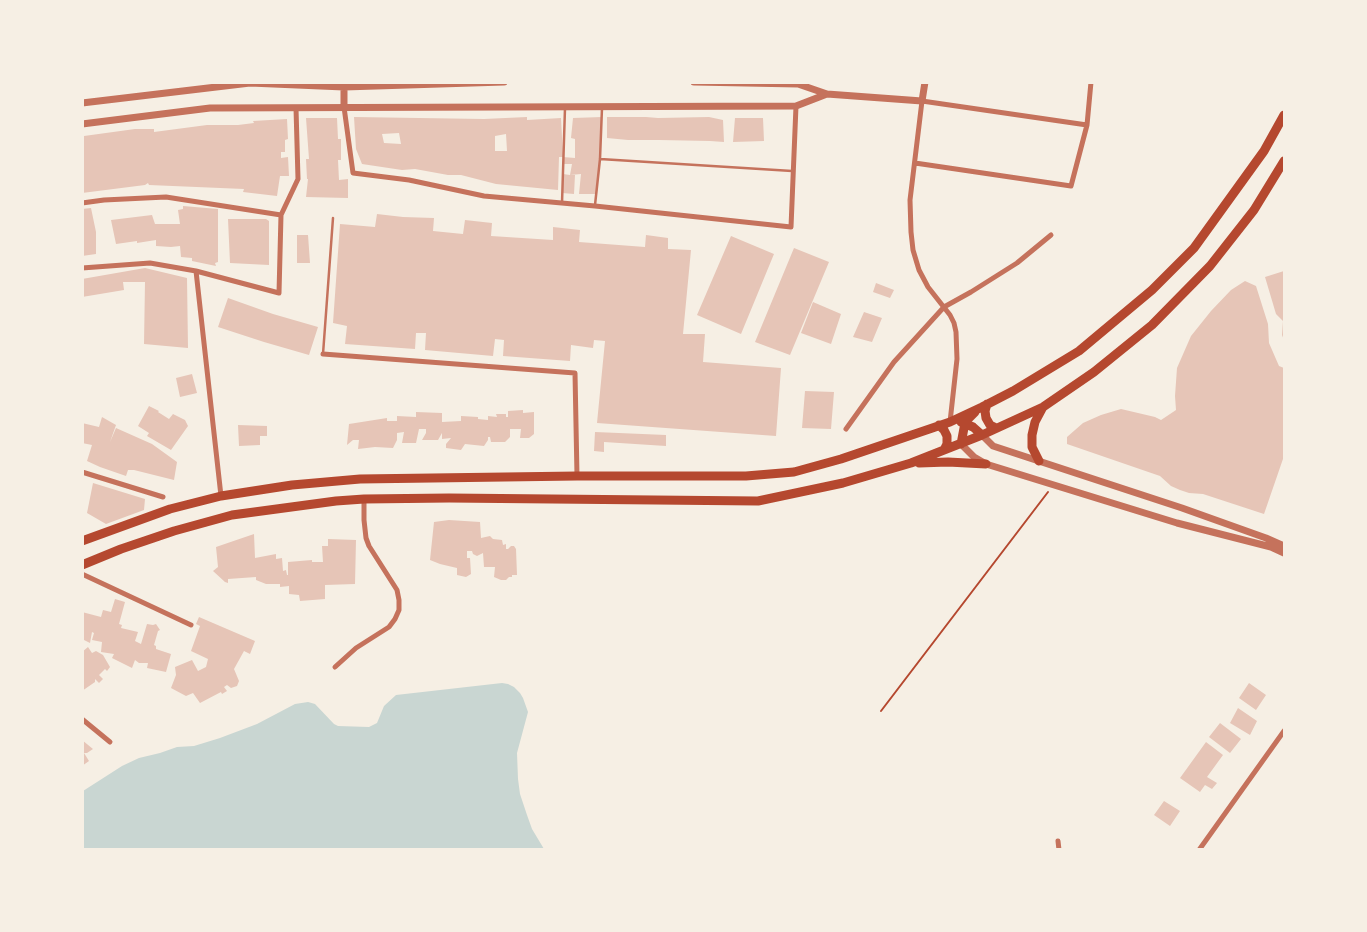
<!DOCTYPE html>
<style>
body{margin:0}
#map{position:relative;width:1367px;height:932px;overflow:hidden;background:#f6efe4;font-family:"Space Grotesk",sans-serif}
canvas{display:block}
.frame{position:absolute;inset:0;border:84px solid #f6efe4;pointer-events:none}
</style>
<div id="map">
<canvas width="1367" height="932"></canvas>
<div class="frame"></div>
</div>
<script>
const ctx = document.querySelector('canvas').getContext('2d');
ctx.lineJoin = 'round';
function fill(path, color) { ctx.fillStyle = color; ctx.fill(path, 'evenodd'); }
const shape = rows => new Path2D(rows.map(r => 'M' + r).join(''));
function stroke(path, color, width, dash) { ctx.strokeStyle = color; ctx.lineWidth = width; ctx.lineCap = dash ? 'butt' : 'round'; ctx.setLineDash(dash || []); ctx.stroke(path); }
fill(shape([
 [502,683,508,684,514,687,520,693,523,698,528,712,517,753,518,779,520,794,527,815,532,829,544,849,83,849,83,791,122,766,139,758,160,753,177,747,194,746,220,738,257,724,295,704,308,702,315,704,334,724,338,726,369,727,377,723,384,706,396,695]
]), '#c9d6d2');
fill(shape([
 [354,117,484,119,527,117,527,120,561,118,563,157,559,157,558,190,496,184,461,175,448,175,415,169,402,170,362,164,356,149],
 [399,133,401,144,384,143,382,134],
 [506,134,507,151,495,151,495,136],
 [602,117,597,194,579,194,581,174,570,175,575,175,574,194,562,193,563,174,570,175,572,164,563,164,563,157,575,158,575,139,571,138,573,118],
 [607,117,646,117,658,118,709,117,723,120,724,142,710,141,659,140,628,140,607,138],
 [306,118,337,118,338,139,341,139,341,160,338,160,339,180,348,179,348,198,306,197,308,179,307,179,306,159,309,159],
 [735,118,763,118,764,141,733,142],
 [287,119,288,139,285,140,285,152,281,152,281,158,288,157,289,176,280,176,277,196,243,192,244,189,149,185,148,183,145,185,82,193,82,137,84,136,135,129,154,129,154,132,207,125,238,125,254,123,253,121],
 [183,206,218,209,218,262,215,263,216,266,192,261,192,258,181,257,180,246,171,247,156,246,156,240,137,243,137,241,116,244,111,220,152,215,155,224,180,224,178,210,183,209],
 [91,208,96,232,96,254,82,256,82,209],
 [377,214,403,217,434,218,433,231,463,234,465,220,492,223,491,236,553,240,553,227,580,230,579,242,645,247,646,235,668,238,668,249,691,250,683,334,705,334,703,362,781,368,776,436,597,423,605,341,594,340,593,348,571,345,570,361,503,356,504,340,495,339,493,356,425,350,426,333,416,333,415,349,345,344,347,326,333,323,340,224,375,227],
 [228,219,266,219,269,221,269,265,230,263],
 [297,235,308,235,310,263,297,263],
 [731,236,774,254,741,334,697,315],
 [794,248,829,262,790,355,755,342],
 [145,268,187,278,188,348,144,344,145,282,123,282,124,290,82,297,82,279],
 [1284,271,1284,340,1282,335,1283,321,1276,314,1265,277],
 [1245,281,1256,286,1268,324,1269,343,1279,366,1284,368,1284,456,1264,514,1203,494,1189,493,1180,490,1171,486,1160,476,1067,444,1067,437,1083,423,1101,415,1121,409,1155,417,1161,420,1176,410,1175,396,1177,368,1191,336,1211,311,1231,290],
 [876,283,894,290,890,298,873,292],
 [228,298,273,314,318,327,309,355,264,342,218,327],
 [813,302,841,314,831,344,801,333],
 [864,312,882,318,872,342,853,337],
 [192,374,197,393,180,397,176,378],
 [805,391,834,392,831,429,802,428],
 [149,406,159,411,158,412,169,419,173,414,185,420,188,426,171,450,147,436,149,433,138,426],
 [523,410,523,413,534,412,534,434,529,438,520,438,521,429,510,429,510,437,505,442,491,442,490,437,488,437,488,440,484,446,465,444,461,450,446,448,446,444,451,438,442,439,442,433,438,440,422,440,426,433,426,429,419,429,416,443,402,443,404,432,397,433,397,440,393,448,375,447,358,449,359,440,353,440,347,445,349,424,387,418,387,421,397,421,397,416,416,417,416,412,442,413,442,422,461,421,461,416,478,417,478,419,488,420,488,416,497,417,496,414,506,414,506,417,508,417,508,411],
 [102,417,116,425,110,442,116,428,152,444,177,462,174,480,134,470,128,470,126,476,100,467,87,461,92,445,82,443,82,423,99,427],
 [238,425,267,426,267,436,260,436,260,445,239,446],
 [595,432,666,435,666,446,604,442,604,452,594,451],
 [93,483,145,499,144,510,106,524,87,513],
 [449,520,480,522,481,538,490,536,493,539,502,540,503,545,506,544,506,549,508,549,511,546,514,546,516,549,517,575,512,575,512,577,509,577,506,580,501,580,494,577,495,567,484,567,483,553,477,556,473,554,472,551,467,551,467,558,470,558,471,574,466,577,457,575,457,568,440,564,430,560,434,522],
 [254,534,255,558,276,554,276,559,282,558,283,571,286,570,287,575,288,575,288,562,312,560,312,562,323,562,322,546,328,546,328,539,356,540,355,584,325,585,325,599,300,601,299,595,289,594,289,586,280,587,280,584,266,584,256,580,256,577,228,579,228,583,225,582,213,571,218,567,216,547],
 [115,599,125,602,119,624,122,625,121,628,138,632,135,641,141,644,147,624,153,625,156,624,160,630,158,631,154,645,156,646,156,649,171,654,166,672,147,668,148,663,139,663,135,660,132,668,112,658,114,654,101,652,102,642,92,640,94,633,92,632,90,643,82,639,82,612,101,617,103,610,111,612],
 [199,617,255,641,250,654,244,651,234,669,239,681,237,686,231,688,227,685,224,687,227,691,222,694,221,692,200,703,193,693,186,696,171,688,176,675,175,667,192,660,198,671,206,667,208,659,191,651,200,626,196,624],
 [88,647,92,653,96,651,103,655,110,667,107,671,105,669,99,675,103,679,99,683,95,679,95,682,82,691,82,652],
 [1249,683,1266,695,1256,710,1239,698],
 [1238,708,1257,721,1250,735,1230,723],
 [1220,723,1241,739,1230,753,1209,737],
 [82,740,93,749,87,753,84,753,89,761,82,766],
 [1206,742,1223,755,1207,777,1217,783,1212,789,1205,785,1200,792,1180,778],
 [1164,801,1180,811,1170,826,1154,815]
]), '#e6c5b7');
stroke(shape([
 [881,711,1048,492]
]), '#b5482f', 2);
stroke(shape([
 [600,159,792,171],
 [562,203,565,108],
 [595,205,600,159,602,108],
 [323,354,333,218]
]), '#c5725c', 2.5);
stroke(shape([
 [344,107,353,173,409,180,484,196,595,206,791,227,796,106],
 [915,163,1071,186,1087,125,1091,82],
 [82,203,104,200,166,197,281,215],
 [82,268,150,263,196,271,279,293,281,215,298,179,296,108],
 [196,271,221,496],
 [323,354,575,373,577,476],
 [950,422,957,359,956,332,954,323,950,315,928,287,919,270,913,250,911,232,910,200,922,101,1087,125],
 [846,429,894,362,944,307,971,292,1017,263,1051,235],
 [82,472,163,497],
 [82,574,191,625],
 [335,667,356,648,389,627,395,619,399,610,399,600,397,590,369,546,366,538,364,520,364,499],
 [82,719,110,742],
 [1058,841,1059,850],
 [1199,850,1284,731]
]), '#c5725c', 5);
stroke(shape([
 [694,82,798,84,827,94,922,101,925,82],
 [82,103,250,83,344,87,504,82],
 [344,107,344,87],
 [82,124,210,108,796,106,827,94],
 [982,435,993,446,1182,508,1266,538,1284,546],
 [961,444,974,457,986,464,1177,523,1271,547,1284,553]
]), '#c5725c', 7);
stroke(shape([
 [987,404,985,411,986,418,990,425,996,428],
 [961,422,973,427,982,435],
 [939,425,944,430,947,436,947,444,944,450],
 [961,444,964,428,968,419,975,412],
 [1039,461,1032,447,1032,435,1035,422,1043,407],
 [919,463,948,462,986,464],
 [82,541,170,509,221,496,292,485,360,479,577,476,746,476,794,472,841,459,950,422,982,407,1013,391,1079,351,1152,290,1194,248,1264,151,1284,115],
 [82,565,121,549,174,531,232,515,336,501,364,499,449,498,758,501,843,483,911,463,982,435,1043,407,1094,372,1152,325,1210,266,1254,210,1284,161]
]), '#b5482f', 9);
</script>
